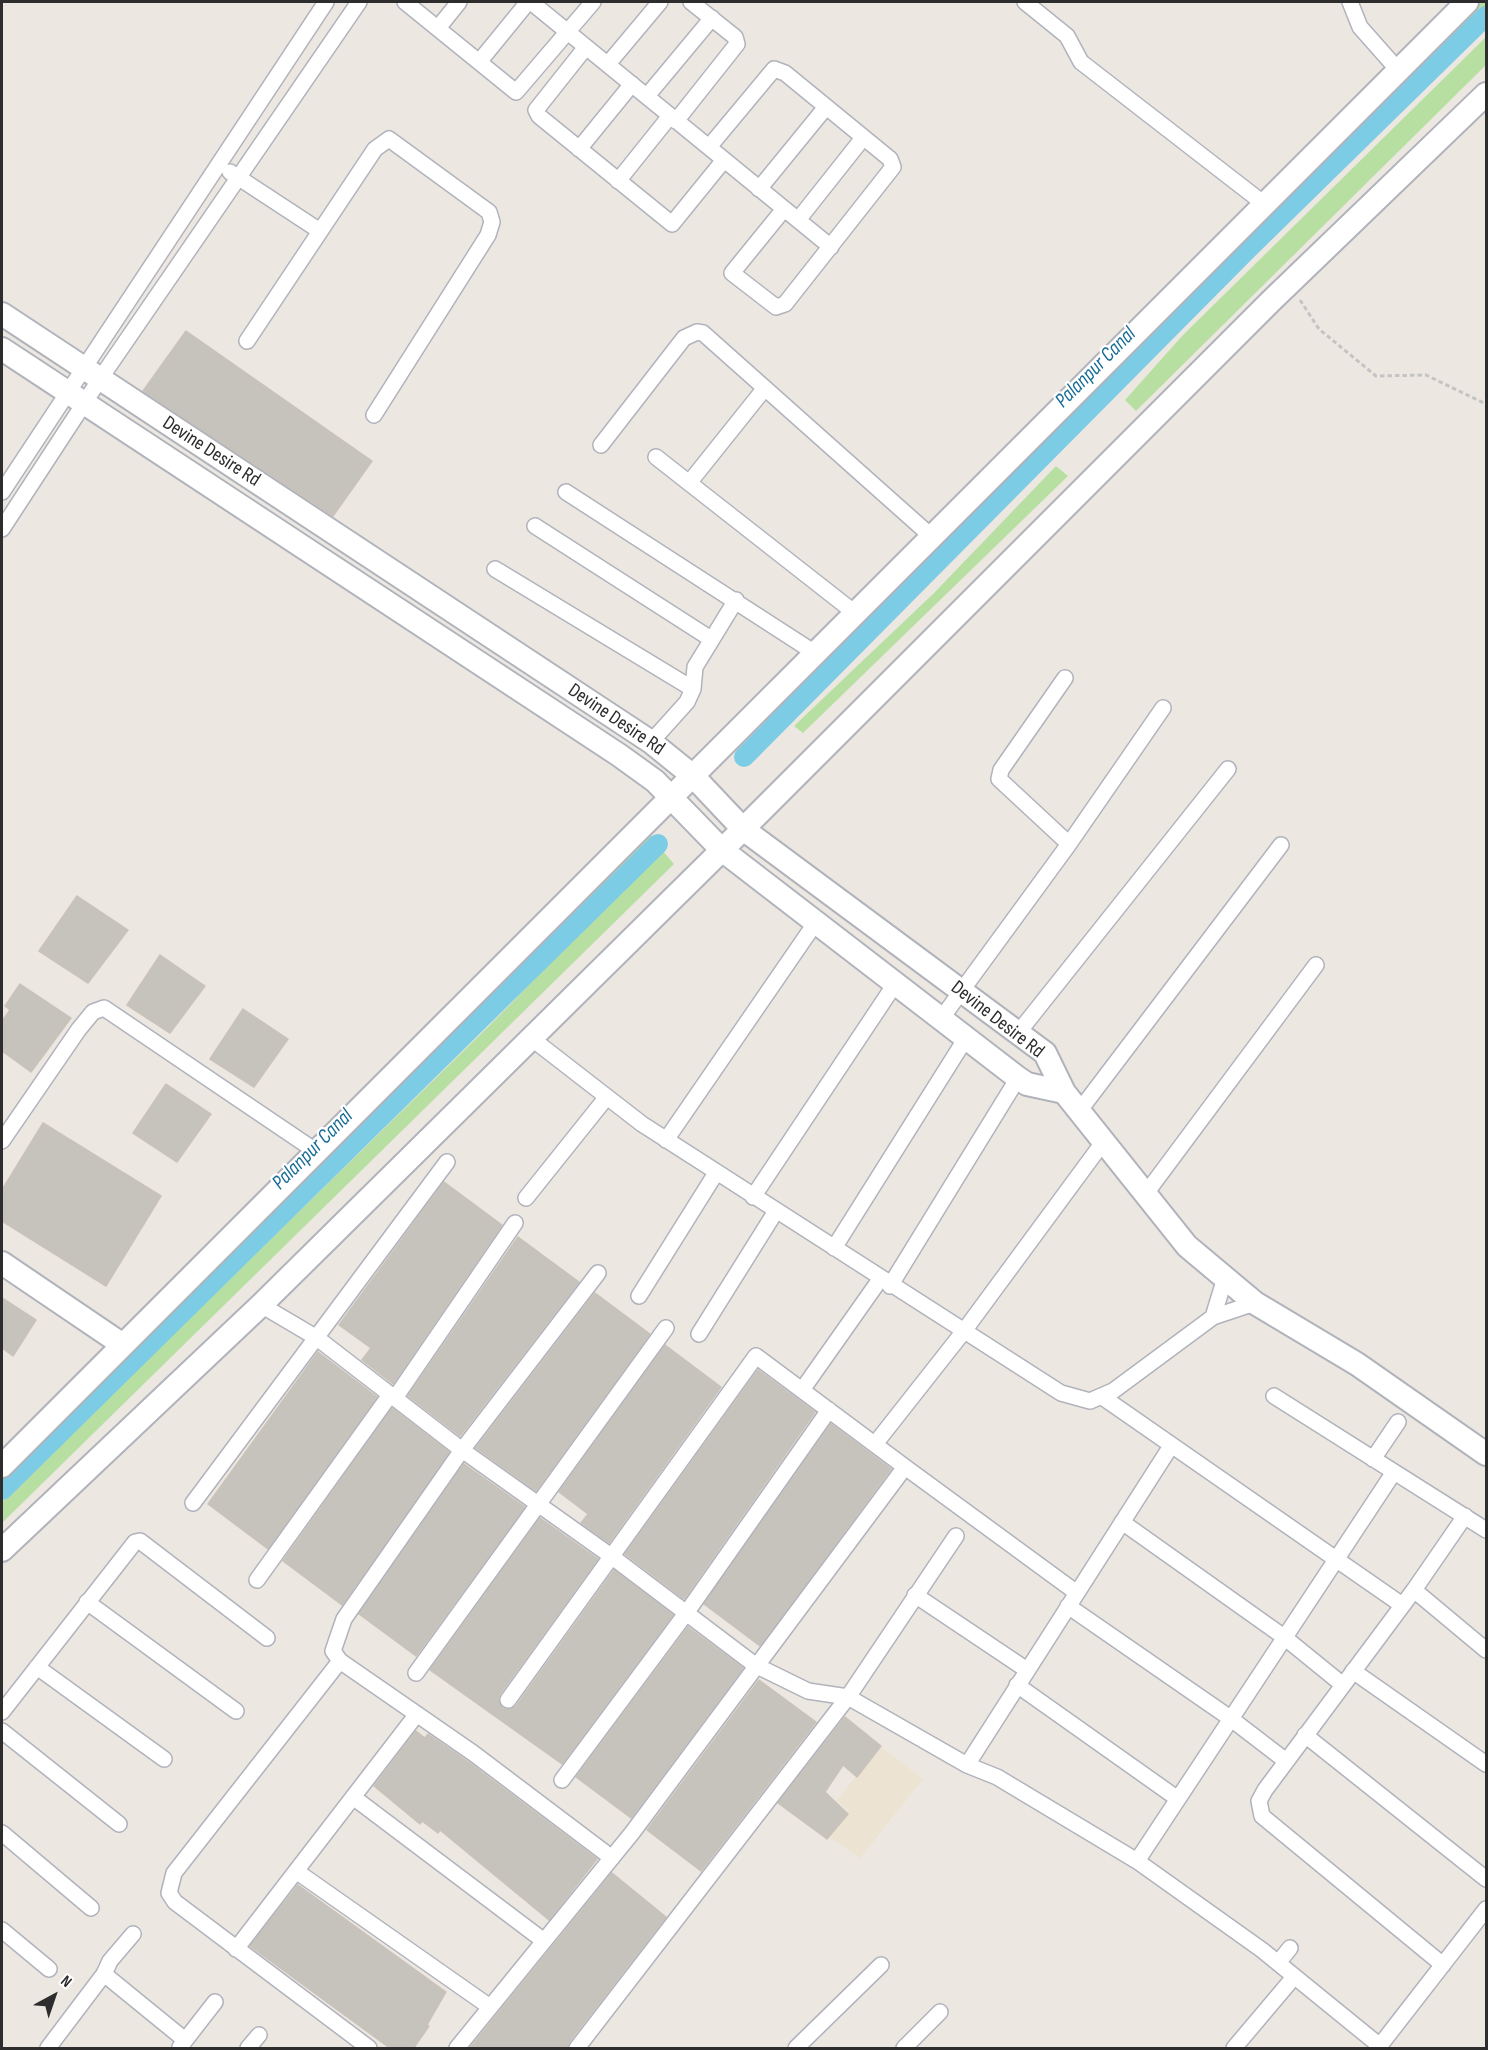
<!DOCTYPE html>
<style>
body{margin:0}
#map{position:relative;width:1488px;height:2050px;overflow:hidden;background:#ede7e1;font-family:"Sofia Sans Condensed",sans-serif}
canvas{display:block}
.frame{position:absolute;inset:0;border:3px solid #2d2d2d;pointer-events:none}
.north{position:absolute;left:24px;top:1966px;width:60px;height:60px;-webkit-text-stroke:4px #fff;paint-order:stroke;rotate:40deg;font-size:16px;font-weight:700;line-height:24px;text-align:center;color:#2d2d2d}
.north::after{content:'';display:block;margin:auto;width:21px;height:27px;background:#2d2d2d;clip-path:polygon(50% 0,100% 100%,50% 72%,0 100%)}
</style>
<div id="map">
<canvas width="1488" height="2050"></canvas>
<div class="frame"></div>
<div class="north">N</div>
</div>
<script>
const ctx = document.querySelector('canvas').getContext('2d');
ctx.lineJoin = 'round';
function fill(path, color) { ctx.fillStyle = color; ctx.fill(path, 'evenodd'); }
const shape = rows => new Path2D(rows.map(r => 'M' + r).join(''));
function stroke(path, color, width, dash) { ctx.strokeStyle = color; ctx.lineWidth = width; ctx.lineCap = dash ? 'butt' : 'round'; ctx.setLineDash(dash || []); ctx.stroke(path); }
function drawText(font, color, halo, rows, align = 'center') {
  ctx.font = font + ' "Sofia Sans Condensed",sans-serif'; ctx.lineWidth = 4.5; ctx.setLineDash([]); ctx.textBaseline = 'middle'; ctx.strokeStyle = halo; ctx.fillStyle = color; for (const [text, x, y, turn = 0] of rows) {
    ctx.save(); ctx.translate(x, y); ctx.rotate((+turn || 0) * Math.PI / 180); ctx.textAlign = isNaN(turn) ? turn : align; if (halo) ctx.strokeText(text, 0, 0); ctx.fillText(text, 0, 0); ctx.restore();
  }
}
fill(shape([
 [880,1746,923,1779,860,1858,829,1837,848,1811,837,1800]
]), '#ede3d2');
fill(shape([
 [1475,2,1486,2,1486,9,1102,388,1092,380],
 [1486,37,1486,65,1136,411,1125,400,1183,335],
 [1073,402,1078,409,984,506,768,722,762,716],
 [1056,466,1068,476,803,733,794,726,934,593],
 [648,833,654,838,125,1356],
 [662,850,674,864,2,1523,2,1502,490,1025]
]), '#b8dfa2');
stroke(shape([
 [744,757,1248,249,1486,16],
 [2,1490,658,844]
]), '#7dcce6', 20);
const building = shape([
 [186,331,372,461,333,516,143,391,186,331],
 [77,896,128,930,88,983,39,951,77,896],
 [160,955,205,986,170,1033,127,1005,160,955],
 [20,984,71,1018,31,1072,2,1051,2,1021,10,1010,5,1006,20,984],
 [243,1009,288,1039,254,1087,210,1059,243,1009],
 [166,1084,211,1114,177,1162,133,1133,166,1084],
 [43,1123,161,1196,106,1286,2,1221,2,1190,43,1123],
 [444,1182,502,1225,393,1384,362,1360,371,1348,339,1325,444,1182],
 [518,1237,579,1282,460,1436,408,1396,518,1237],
 [595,1293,650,1334,536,1491,476,1448,595,1293],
 [2,1298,36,1320,13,1356,2,1348,2,1298],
 [665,1345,721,1387,609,1543,581,1523,588,1514,559,1492,665,1345],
 [318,1352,377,1397,268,1549,208,1504,318,1352],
 [758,1370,815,1412,684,1599,625,1554,758,1370],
 [392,1408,449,1452,342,1605,283,1561,392,1408],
 [831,1424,891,1469,760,1646,704,1604,831,1424],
 [464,1464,525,1507,416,1656,359,1614,464,1464],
 [540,1518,598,1559,500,1694,498,1700,502,1708,508,1710,516,1706,614,1570,673,1615,562,1764,430,1670,540,1518],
 [688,1627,743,1668,631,1818,576,1777,688,1627],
 [759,1680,816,1722,701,1871,647,1830,759,1680],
 [845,1717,881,1746,857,1777,843,1765,825,1792,848,1814,827,1839,778,1803,845,1717],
 [416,1731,425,1738,428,1734,467,1761,597,1859,549,1920,440,1830,438,1833,422,1821,420,1824,374,1786,416,1731],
 [612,1873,666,1917,569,2042,567,2049,469,2049,612,1873],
 [298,1885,446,1992,427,2025,429,2026,413,2049,391,2049,250,1946,298,1885]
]);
fill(building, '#c6c2bc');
stroke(building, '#c9c3ba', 1.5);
const street = shape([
 [405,2,516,92,593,2],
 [531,2,831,247],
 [1025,2,1067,36,1081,62,1263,203],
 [1350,2,1360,27,1398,70],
 [438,28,459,2],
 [586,47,536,110,539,116,672,224,724,160],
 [479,62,528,2],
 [608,64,660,2],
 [647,96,712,18],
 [676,121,737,44,735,37,691,2],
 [709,147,774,69,785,73,890,159,893,167,785,304,776,307,732,273,784,209],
 [579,149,632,84],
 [230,172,320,231],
 [618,181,670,116],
 [759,189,826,107],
 [798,220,863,138],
 [247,341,375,149,389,139,489,212,492,222,488,235,374,415],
 [601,445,684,338,697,332,703,333,931,536],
 [656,457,855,613],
 [689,483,765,388],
 [2,492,326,2],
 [566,492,815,653],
 [535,526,711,639],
 [2,529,100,379,359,2],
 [495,569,693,689],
 [1065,678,1001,770,999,779,1069,844],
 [651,742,687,702,693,689,695,667,736,600],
 [941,1019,1069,844,1163,708],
 [1018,1033,1228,769],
 [531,1038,642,1124,1061,1393,1090,1401,1113,1391,1213,1317,1255,1303],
 [1080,1110,1281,845],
 [666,1140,816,922],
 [2,1141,79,1029,93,1012,104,1008,317,1152],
 [1144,1196,1316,965],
 [753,1197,895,984],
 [526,1198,606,1098],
 [834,1248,966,1038],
 [890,1286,1018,1078],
 [639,1296,716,1173],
 [261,1305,317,1338,462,1450,611,1556,755,1665,808,1691,848,1697,967,1765,997,1777,1137,1861,1262,1950,1380,2046],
 [1213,1317,1225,1278],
 [699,1334,776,1211],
 [802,1390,881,1278],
 [1101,1396,1402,1605],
 [1274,1396,1486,1530],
 [395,1398,515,1223],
 [875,1444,964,1331,1104,1141],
 [1373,1459,1398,1422],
 [905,1467,1077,1593],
 [193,1503,447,1162],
 [1122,1522,1284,1637,1343,1685],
 [257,1580,390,1395],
 [1414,1590,1486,1650],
 [915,1595,1027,1670],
 [87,1602,236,1711],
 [1068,1606,1230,1718,1286,1761],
 [340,1661,333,1651,344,1619,462,1450,598,1273],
 [37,1667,164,1759],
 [1353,1671,1486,1764],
 [416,1673,666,1328],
 [1017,1685,1178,1799],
 [2,1712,135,1542,140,1541,267,1638],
 [2,1731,119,1824],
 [1305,1735,1486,1879],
 [967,1765,1171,1446],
 [562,1780,687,1612,829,1410],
 [353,1797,544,1941],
 [2,1833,91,1908],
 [1137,1861,1394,1472],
 [296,1871,490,2007],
 [2,1930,49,1969],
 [236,1949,417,1714],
 [1278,1963,1290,1948],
 [1443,1965,1262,1816,1259,1801,1265,1790,1414,1590,1465,1516],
 [104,1974,110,1961,133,1934],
 [180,2047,215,2002],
 [48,2048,104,1974,185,2040],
 [248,2048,259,2035],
 [369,2048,175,1902,169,1893,174,1873,340,1661,473,1753,612,1858],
 [457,2048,632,1833,905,1467,756,1356,508,1700],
 [577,2048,848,1697,956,1536],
 [796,2048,881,1965],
 [904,2048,940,2012],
 [1234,2048,1294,1977],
 [1378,2048,1486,1909]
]);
const secondary = shape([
 [2,314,651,742,693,776,743,829,1045,1053,1064,1092,1187,1246,1255,1303,1357,1364,1486,1454],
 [2,349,619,755,655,781,722,850,1018,1078,1027,1084,1064,1092],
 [2,1263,123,1345],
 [2,1466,1467,2],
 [2,1550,261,1305,722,850,1271,301,1486,94]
]);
stroke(street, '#b1b3bc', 18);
stroke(secondary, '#b1b3bc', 26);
stroke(shape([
 [1300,300,1319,329,1376,376,1426,375,1486,404]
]), '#c4c4c4', 3, [4.5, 3]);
stroke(street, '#fff', 15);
stroke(secondary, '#fff', 22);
drawText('20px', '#2d2d2d', '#fff', [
 ["Devine Desire Rd",211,452,33],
 ["Devine Desire Rd",616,720,34],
 ["Devine Desire Rd",997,1020,38]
]);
drawText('italic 21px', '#196d95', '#fff', [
 ["Palanpur Canal",1096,368,-45],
 ["Palanpur Canal",313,1150,-45]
]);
</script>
